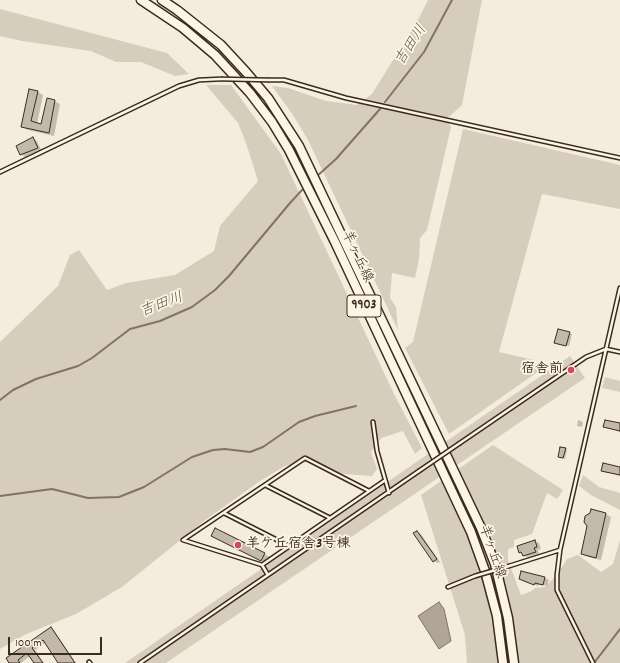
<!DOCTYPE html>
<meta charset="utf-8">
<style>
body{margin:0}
#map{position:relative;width:620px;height:663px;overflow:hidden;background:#f4eddd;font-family:Dekko,sans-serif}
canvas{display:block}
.scale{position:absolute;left:8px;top:637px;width:94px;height:18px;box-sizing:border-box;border:2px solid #3b2a1e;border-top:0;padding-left:5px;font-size:12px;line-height:14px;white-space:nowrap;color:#3b2a1e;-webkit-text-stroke:3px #fcf5e5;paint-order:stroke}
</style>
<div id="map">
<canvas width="620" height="663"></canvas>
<div class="scale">100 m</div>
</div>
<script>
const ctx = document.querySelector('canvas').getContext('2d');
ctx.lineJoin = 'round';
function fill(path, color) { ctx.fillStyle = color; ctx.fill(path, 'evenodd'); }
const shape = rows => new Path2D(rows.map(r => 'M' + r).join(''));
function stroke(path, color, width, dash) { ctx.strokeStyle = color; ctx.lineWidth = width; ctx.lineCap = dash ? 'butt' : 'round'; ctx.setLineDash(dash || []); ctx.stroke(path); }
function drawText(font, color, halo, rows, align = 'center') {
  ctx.font = font + ' Dekko,"Klee One",sans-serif'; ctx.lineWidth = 3.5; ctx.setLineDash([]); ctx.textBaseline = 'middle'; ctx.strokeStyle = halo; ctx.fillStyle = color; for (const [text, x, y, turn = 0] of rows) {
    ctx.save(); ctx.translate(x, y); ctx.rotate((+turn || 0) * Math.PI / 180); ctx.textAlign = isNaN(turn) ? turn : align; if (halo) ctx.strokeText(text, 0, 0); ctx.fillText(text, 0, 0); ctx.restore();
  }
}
fill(shape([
 [428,0,482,0,462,105,450,116,446,118,451,127,427,230,420,238,419,259,415,278,392,273,390,298,396,307,398,330,308,140,293,115,272,86,288,88,326,101,357,105,372,94,418,20],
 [0,9,167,53,189,74,175,76,141,62,116,62,91,51,22,41,0,36],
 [206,85,231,85,281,154,395,396,422,448,415,454,403,431,381,438,371,452,377,469,372,476,343,474,308,462,285,466,260,481,204,521,122,587,76,614,24,635,0,649,0,342,58,286,70,255,79,250,107,290,126,283,175,275,214,251,220,226,258,181,246,143,238,123],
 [463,129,620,165,620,209,542,194,499,352,534,360,539,371,449,434,405,348,413,342],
 [570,356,585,378,166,663,125,663],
 [605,377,620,381,620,392,602,388],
 [493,445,563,490,557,499,547,493,532,534,514,540,514,547,508,549,508,560,521,595,530,592,535,588,545,587,557,575,567,559,578,555,601,572,613,564,620,540,620,663,467,663,465,635,421,495],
 [583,475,599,487,620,493,620,510,591,495,579,486]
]), '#d6cdbd');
const water = shape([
 [439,602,444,609,451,641,439,649,418,616,439,602]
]);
fill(water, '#b0a596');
stroke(water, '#817466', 1);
fill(shape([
 [38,92,43,95,37,124,42,125,54,101,60,104,54,136,28,130,22,127],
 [33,139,37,141,41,150,25,157,21,154],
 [569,333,572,334,569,346,558,344],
 [578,420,583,422,582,427,577,426],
 [620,424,620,432,605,427],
 [565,449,567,450,565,459,559,457],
 [620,468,620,476,602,471],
 [606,514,611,517,601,560,588,557,582,554,588,526],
 [216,530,270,557,267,563,218,539],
 [417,532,421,534,440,562,438,563,434,561,415,533],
 [535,541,539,543,541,549,538,550,539,554,527,557,520,552],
 [522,572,545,578,549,580,547,586,539,584,538,586,524,581],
 [51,628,54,630,76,663,60,663,46,642,35,650,44,663,35,663,30,656,21,663,10,663]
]), '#0003');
stroke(shape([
 [385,102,424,52,452,0],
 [316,177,336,159,380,109],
 [0,400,13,390,36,379,78,366,92,358,130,329,160,321,192,307,215,290,229,276,290,203,302,190],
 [0,496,52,489,88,498,119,497,144,487,192,457,213,450,225,449,250,452,263,447,299,422,315,416,356,406],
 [594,663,620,629]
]), '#817466', 2);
const building = shape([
 [29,89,38,91,31,121,41,124,47,98,55,100,49,133,21,127,29,89],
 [33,137,38,148,20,155,16,146,33,137],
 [558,329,570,332,566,346,554,343,558,329],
 [605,420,620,423,620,431,603,427,605,420],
 [560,447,566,448,563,458,558,457,560,447],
 [603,463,620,467,620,475,601,471,603,463],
 [591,509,606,513,596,558,581,554,587,526,584,522,585,516,590,513,591,509],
 [215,528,265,553,261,561,211,536,215,528],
 [417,531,437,559,433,562,413,533,417,531],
 [535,540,537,547,534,548,536,552,523,556,521,552,519,553,517,546,535,540],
 [521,571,545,577,543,585,535,583,534,585,519,579,521,571],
 [51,627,75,663,58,663,43,640,32,648,43,663,34,663,27,653,18,660,20,663,9,663,6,658,51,627]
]);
fill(building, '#c3b9aa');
stroke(building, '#3b2a1e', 1);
const lane = shape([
 [269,80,284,80,346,98,620,158],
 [0,172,179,86,199,80,221,79],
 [373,422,377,451,389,493],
 [460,443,586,357,606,349,620,352],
 [265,485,330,518],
 [224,513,289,546],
 [262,565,384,481],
 [506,567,560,550],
 [268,575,262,565,183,540,305,458,369,491],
 [448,587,475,576],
 [89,662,90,663],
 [140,663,419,471],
 [593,663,557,590,557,575,560,550,620,288]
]);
const primary = shape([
 [141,0,183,28,215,55,250,93,272,122,289,150,335,242,471,532,485,571,497,616,503,663],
 [162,0,177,10,221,45,246,72,268,98,299,146,481,528,495,564,508,618,514,663]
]);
stroke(lane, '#3b2a1e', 5.5);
stroke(primary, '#3b2a1e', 11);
stroke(lane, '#fcf5e5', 2.5);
stroke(primary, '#fcf5e5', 8);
const laneBridge = shape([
 [221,79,269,80],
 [419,471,460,443],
 [475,576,506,567]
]);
stroke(laneBridge, '#3b2a1e', 5.5, []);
stroke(laneBridge, '#fcf5e5', 2.5);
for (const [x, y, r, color] of [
 [571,370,4,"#d1495b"],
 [238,545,4,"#d1495b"]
]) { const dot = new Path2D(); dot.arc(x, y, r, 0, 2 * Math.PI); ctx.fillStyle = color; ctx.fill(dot); stroke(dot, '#fcf5e5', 1.5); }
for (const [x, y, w] of [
 [364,306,34]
]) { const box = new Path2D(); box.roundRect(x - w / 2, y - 11, w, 22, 3); ctx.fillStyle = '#fcf5e5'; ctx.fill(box); stroke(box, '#3b2a1e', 1); }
drawText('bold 13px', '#3b2a1e', null, [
 ["9903",364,306]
]);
drawText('14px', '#3b2a1e', '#fcf5e5', [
 ["羊ヶ丘線",356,257,65],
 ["羊ヶ丘線",491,552,71]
]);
drawText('bold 14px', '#3b2a1e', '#fcf5e5', [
 ["宿舎前",563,370],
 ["羊ケ丘宿舎3号棟",246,545,"left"]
], 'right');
drawText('italic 15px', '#645548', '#fcf5e5', [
 ["吉田川",412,46,-57],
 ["吉田川",162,306,-21]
]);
</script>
